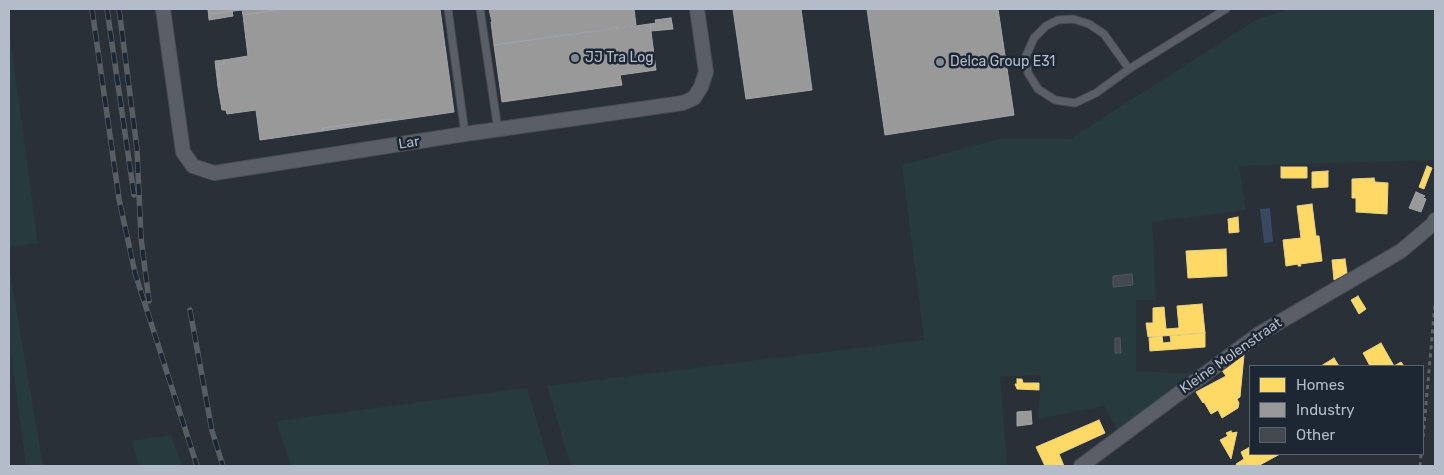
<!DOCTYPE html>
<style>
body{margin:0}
#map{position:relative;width:1444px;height:475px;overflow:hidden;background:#2a3038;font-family:Rubik,sans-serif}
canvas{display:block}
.frame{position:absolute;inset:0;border:10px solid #b4bcc9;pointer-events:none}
.legend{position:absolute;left:1249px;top:365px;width:175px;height:90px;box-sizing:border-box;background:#1d2633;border:1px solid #59626f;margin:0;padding:6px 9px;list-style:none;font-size:15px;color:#b4bcc9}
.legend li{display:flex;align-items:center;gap:10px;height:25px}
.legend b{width:25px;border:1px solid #59626f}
</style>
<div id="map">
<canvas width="1444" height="475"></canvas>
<div class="frame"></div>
<ul class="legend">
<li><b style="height:14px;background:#ffd966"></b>Homes</li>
<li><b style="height:14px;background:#999"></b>Industry</li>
<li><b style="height:14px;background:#444950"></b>Other</li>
</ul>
</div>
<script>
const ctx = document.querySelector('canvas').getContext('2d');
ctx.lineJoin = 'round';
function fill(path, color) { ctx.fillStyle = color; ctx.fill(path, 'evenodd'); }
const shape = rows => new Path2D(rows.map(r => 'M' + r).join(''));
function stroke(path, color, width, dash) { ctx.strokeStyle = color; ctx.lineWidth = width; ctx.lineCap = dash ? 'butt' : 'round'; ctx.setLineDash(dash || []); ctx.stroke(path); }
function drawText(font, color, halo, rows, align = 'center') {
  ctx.font = font + ' Rubik,sans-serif'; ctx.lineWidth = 5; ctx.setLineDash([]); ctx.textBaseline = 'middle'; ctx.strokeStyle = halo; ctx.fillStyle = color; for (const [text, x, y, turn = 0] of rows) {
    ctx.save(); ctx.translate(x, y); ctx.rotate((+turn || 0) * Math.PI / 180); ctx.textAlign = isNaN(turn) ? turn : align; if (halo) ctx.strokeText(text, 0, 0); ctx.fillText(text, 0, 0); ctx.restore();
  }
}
fill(shape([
 [1289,9,1435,9,1435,160,1239,166,1246,210,1152,222,1156,300,1136,300,1136,371,1195,374,1119,433,1104,406,1038,419,1041,375,1000,377,1007,466,571,466,547,386,924,340,902,165,999,139,1070,139,1256,20],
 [9,30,38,243,9,247],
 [9,266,43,466,26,466,9,338],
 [527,388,550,466,291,466,276,421],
 [171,435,182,466,138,466,132,441]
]), '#273a3e');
fill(shape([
 [1270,208,1273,242,1264,243,1260,209]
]), '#384963');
const homes = shape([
 [1427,166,1432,168,1424,189,1419,187,1427,166],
 [1281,167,1307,167,1307,178,1281,178,1281,167],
 [1328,171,1328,187,1312,188,1312,172,1328,171],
 [1374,178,1375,182,1388,183,1387,214,1356,212,1356,198,1352,198,1352,179,1374,178],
 [1312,204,1316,236,1319,236,1322,261,1300,264,1301,266,1298,266,1298,264,1286,266,1283,240,1301,238,1297,206,1312,204],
 [1238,217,1239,232,1229,233,1228,219,1238,217],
 [1226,249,1227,276,1188,278,1186,251,1226,249],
 [1345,259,1347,273,1334,280,1332,260,1345,259],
 [1358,296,1366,309,1359,314,1351,300,1358,296],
 [1202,304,1205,333,1148,337,1146,323,1153,323,1153,308,1164,307,1166,329,1179,328,1177,306,1202,304],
 [1205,333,1205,347,1150,351,1149,338,1162,336,1163,343,1171,342,1170,336,1205,333],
 [1381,343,1394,366,1401,362,1404,366,1370,366,1363,353,1381,343],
 [1240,355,1241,357,1244,355,1240,397,1237,399,1239,403,1238,408,1222,418,1218,410,1211,414,1204,402,1203,403,1196,392,1226,376,1221,369,1240,355],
 [1334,358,1339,366,1321,366,1334,358],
 [1017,379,1022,379,1023,383,1039,383,1039,390,1017,389,1015,384,1017,384,1017,379],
 [1099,420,1105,433,1059,454,1064,466,1045,466,1036,447,1099,420],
 [1231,431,1232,433,1237,432,1231,459,1220,440,1228,436,1226,433,1231,431],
 [1250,447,1250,454,1280,454,1258,466,1237,466,1236,464,1244,459,1241,452,1250,447]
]);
fill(homes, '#ffd966');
stroke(homes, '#e8d084', 1);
const industry = shape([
 [208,9,210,14,232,11,233,16,209,20,208,9],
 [209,9,285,9,243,15,242,10,210,14,209,9],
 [285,9,440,9,454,112,391,121,391,119,323,128,323,131,260,140,256,110,227,114,226,110,222,110,218,87,220,87,218,65,224,64,224,60,248,56,243,15,285,9],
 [489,9,634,9,636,25,494,45,491,22,492,22,489,9],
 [733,9,801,9,812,90,746,99,733,9],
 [867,9,998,9,1014,115,885,135,867,9],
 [671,18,673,29,651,31,650,24,656,23,655,20,671,18],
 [650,24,656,70,620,75,622,85,502,102,494,45,650,24],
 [224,60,224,64,218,65,220,87,218,87,215,61,224,60],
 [391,119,391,121,323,131,323,128,391,119],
 [1416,192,1425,196,1423,198,1426,199,1421,212,1409,208,1416,192],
 [1031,411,1032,424,1017,426,1017,412,1031,411]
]);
fill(industry, '#999');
stroke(industry, '#a1a4a7', 1);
const building = shape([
 [1132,274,1133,285,1113,287,1113,276,1132,274],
 [1115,338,1120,338,1121,353,1115,353,1115,338]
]);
fill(building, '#444950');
stroke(building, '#52575f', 1);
const lane = shape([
 [448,9,465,134],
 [480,9,498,130],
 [1129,69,1104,34,1089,24,1073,19,1058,20,1046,26,1034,38,1026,56,1028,73,1038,89,1055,100,1075,103,1096,93,1129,69,1226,9]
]);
const street = shape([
 [163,9,183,152,193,166,214,173,465,134,683,103,694,98,701,87,706,72,697,9],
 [1081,466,1259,334,1401,251,1434,223,1435,220]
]);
stroke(lane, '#484c53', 9);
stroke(street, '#484c53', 16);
stroke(shape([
 [1423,437,1435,304],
 [1420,466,1421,454]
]), '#5d636a', 3, [4, 4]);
stroke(lane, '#5a5e66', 7);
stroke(street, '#5a5e66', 14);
const rail = shape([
 [92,9,119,199,135,273,197,466],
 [107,9,134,195],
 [119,9,137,149,141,238,149,301],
 [190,310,212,431,223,466]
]);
stroke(rail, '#595d64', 5.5);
stroke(rail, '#1d2633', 4, [11]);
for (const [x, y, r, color] of [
 [575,58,5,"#848b96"],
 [940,62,5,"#848b96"]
]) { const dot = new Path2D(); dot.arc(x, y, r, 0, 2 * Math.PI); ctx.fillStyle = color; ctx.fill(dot); stroke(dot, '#1d2633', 2); }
drawText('14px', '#b4bcc9', '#1d2633', [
 ["JJ Tra Log",585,58],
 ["Delca Group E31",950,62]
], 'left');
drawText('14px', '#b4bcc9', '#1d2633', [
 ["Lar",409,143,-9],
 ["Kleine Molenstraat",1231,356,-35]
]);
</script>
